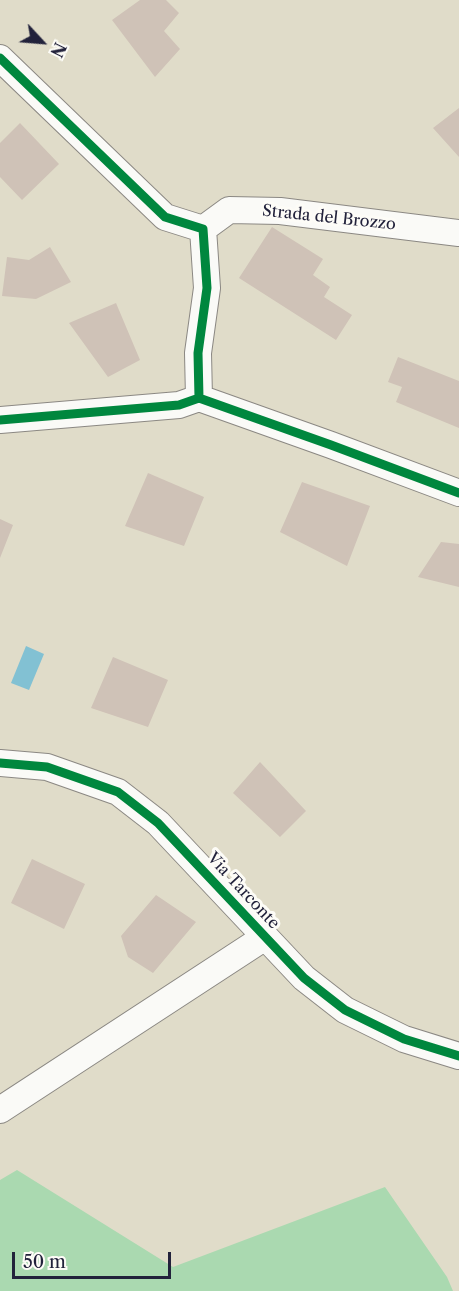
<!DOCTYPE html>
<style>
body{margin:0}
#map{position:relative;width:459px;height:1291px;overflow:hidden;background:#e0dcc9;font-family:"Libre Caslon Text",serif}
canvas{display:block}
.north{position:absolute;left:12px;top:12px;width:60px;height:60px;-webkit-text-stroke:4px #fdfcf7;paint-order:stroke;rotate:116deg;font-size:16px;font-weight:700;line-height:24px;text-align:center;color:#22223b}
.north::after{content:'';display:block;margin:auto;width:21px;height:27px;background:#22223b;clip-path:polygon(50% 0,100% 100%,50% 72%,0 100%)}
.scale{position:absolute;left:12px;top:1252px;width:159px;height:27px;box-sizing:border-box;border:3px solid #22223b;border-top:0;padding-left:8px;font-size:18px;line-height:21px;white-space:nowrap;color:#22223b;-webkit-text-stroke:4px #fdfcf7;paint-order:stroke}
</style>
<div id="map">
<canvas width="459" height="1291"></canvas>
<div class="north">N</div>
<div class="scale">50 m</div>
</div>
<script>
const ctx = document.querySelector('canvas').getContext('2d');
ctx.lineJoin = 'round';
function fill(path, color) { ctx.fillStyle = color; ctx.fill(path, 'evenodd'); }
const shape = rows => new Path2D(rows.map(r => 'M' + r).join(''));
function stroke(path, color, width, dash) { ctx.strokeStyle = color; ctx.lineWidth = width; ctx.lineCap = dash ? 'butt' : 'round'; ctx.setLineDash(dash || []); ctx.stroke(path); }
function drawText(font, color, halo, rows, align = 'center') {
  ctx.font = font + ' "Libre Caslon Text",serif'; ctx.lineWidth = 6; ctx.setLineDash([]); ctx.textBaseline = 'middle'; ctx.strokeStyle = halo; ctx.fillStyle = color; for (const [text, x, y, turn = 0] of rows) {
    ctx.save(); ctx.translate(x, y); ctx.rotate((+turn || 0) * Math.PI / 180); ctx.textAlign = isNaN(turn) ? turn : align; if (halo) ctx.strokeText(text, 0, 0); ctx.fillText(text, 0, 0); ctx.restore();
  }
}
fill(shape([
 [17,1170,173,1267,385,1187,447,1277,453,1291,0,1291,0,1180]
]), '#aad9b0');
fill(shape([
 [26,646,44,654,29,690,11,683]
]), '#82c1d3');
fill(shape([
 [140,0,166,0,179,13,164,31,180,49,155,77,112,20],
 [459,108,459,157,433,128],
 [20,123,59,164,22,200,0,177,0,143],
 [272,227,323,259,313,275,330,287,324,297,352,315,336,340,239,278],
 [50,247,71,282,36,299,2,296,7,257,29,260],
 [116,303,140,360,108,377,69,323],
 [398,357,459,381,459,428,396,402,402,387,388,382],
 [148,473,204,497,184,546,125,526],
 [302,482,370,506,347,566,280,532],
 [0,519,13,525,0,558],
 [441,542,459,544,459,587,418,577],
 [113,657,168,680,148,727,91,708],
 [260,762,306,811,280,837,233,793],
 [32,859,85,884,64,929,11,903],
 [156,895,196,922,153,973,128,957,121,936]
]), '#cfc2b7');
const minor = shape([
 [0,58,165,217,203,229],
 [203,229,229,210,280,211,459,233],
 [199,398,331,445,459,493],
 [0,420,179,405,199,398,198,353,207,288,203,229],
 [0,763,47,767,118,792,158,823,304,978,345,1010,404,1039,459,1056],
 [0,1110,265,937]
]);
stroke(minor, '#8b8883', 28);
stroke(minor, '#fafaf7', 26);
stroke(shape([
 [0,58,165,217,203,229,207,288,198,353,199,398,179,405,0,420],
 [199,398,331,445,459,493],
 [0,763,47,767,118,792,158,823,304,978,345,1010,404,1039,459,1056]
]), '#00873e', 9);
drawText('16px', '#22223b', '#fdfcf7', [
 ["Strada del Brozzo",329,218,6],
 ["Via Tarconte",243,891,47]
]);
</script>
